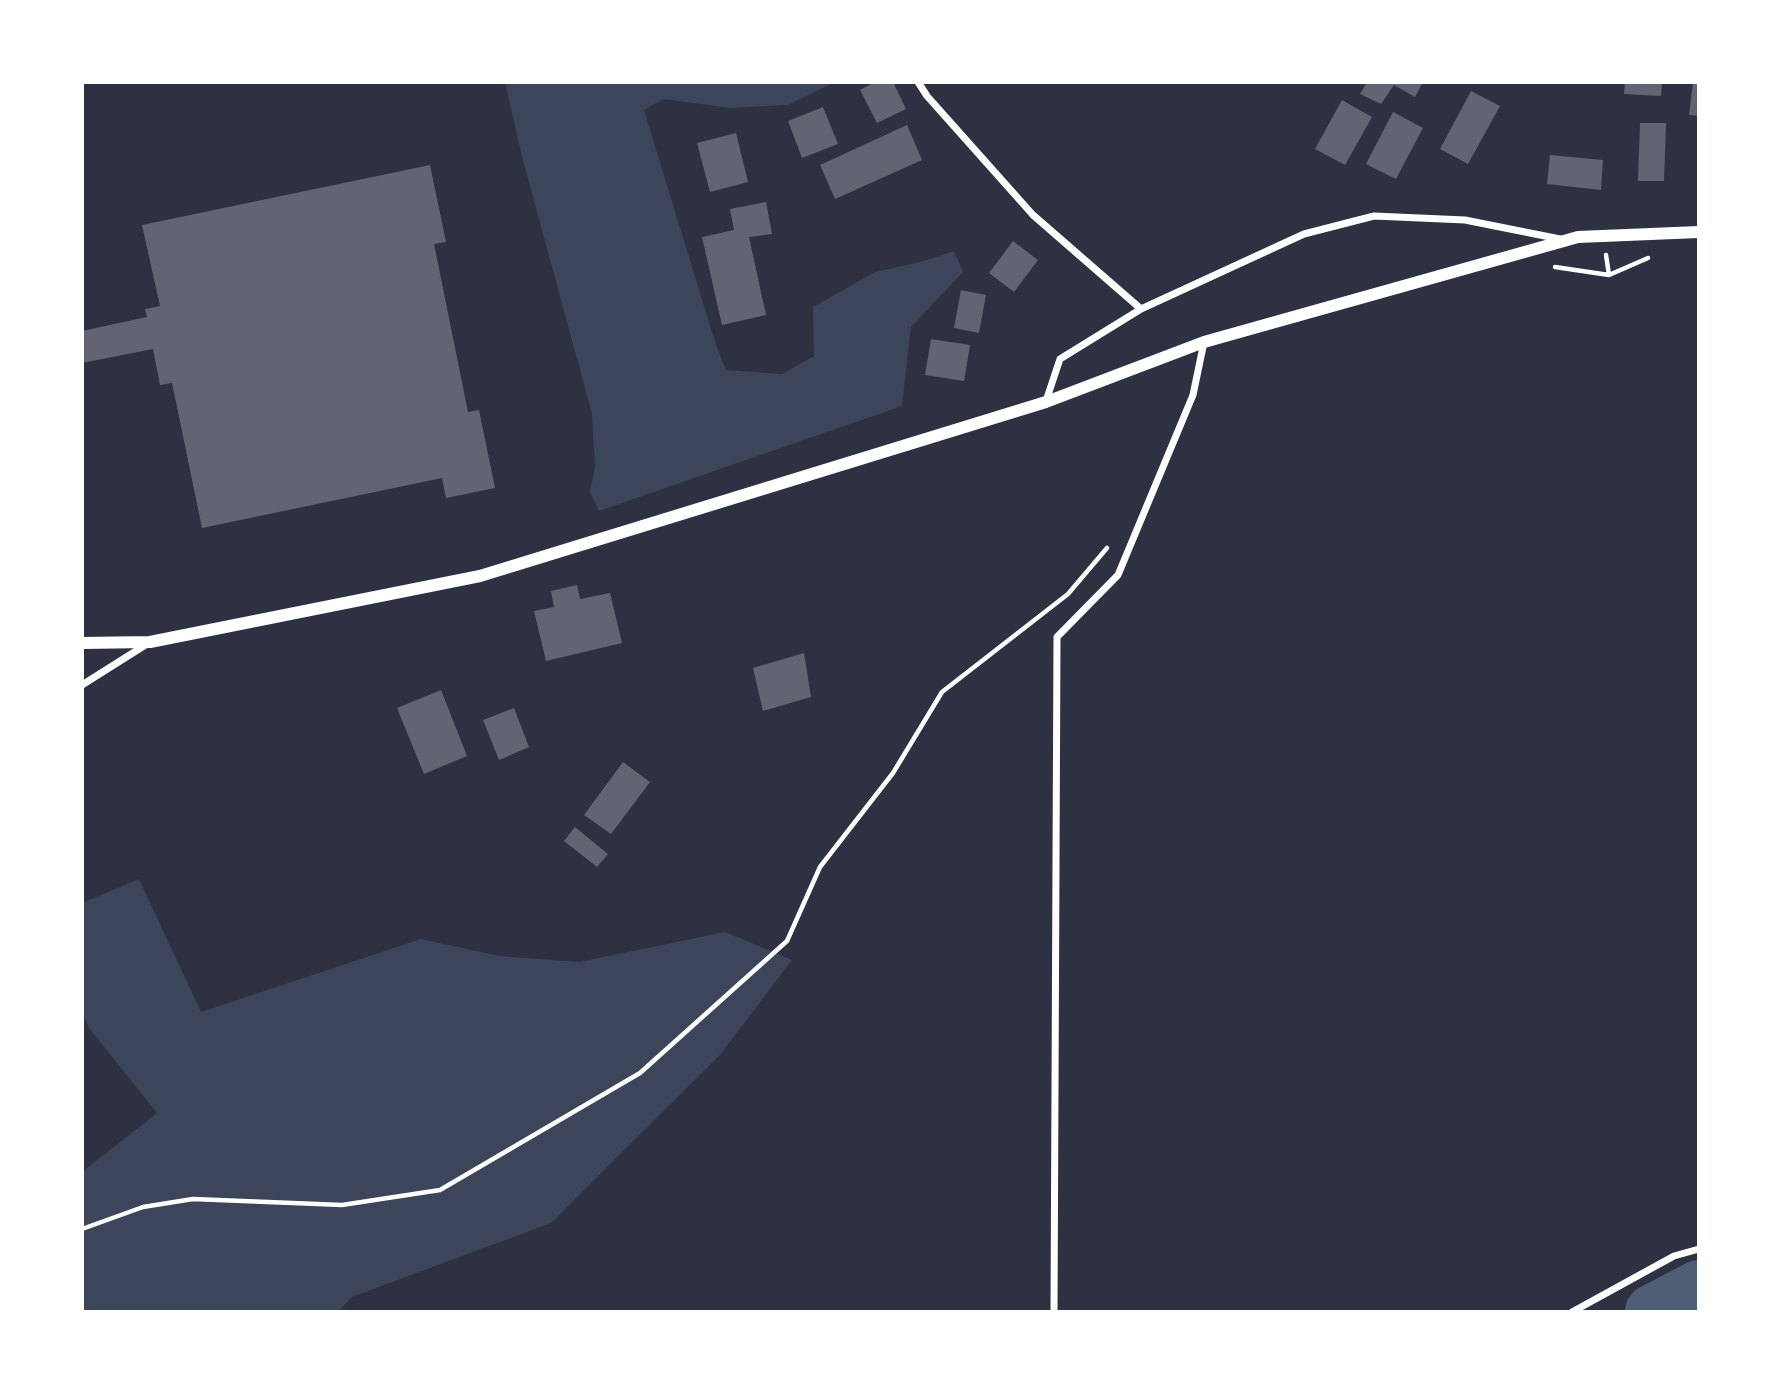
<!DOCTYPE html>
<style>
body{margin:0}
#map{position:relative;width:1781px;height:1394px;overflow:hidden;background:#2d3142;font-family:Inter,sans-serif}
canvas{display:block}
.frame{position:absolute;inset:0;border:84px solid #fff;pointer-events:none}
</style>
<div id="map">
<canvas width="1781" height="1394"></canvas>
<div class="frame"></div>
</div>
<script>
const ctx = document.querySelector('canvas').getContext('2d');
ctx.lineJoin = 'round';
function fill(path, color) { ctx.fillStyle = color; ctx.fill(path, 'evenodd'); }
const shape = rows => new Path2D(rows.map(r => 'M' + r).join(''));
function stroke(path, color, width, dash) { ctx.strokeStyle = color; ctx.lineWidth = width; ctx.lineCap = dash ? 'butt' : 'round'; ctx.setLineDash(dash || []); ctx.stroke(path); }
fill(shape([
 [505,82,835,82,788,105,731,108,663,99,644,110,716,345,726,370,782,374,814,356,813,307,875,272,924,261,954,251,963,272,911,327,902,406,599,511,590,492,595,467,592,414,521,153],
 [139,879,201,1012,421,939,499,956,579,962,725,932,792,960,720,1055,551,1223,352,1297,338,1312,82,1312,82,1172,157,1113,89,1028,82,1012,82,903]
]), '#3c4559');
stroke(shape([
 [1653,1312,1699,1288]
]), '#4f5d75', 56);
fill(shape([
 [875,82,893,82,906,109,877,123,860,90],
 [1367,82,1423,82,1415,97,1394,85,1381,104,1360,94],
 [1625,82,1662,82,1661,96,1624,94],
 [1693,82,1699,82,1699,116,1689,115],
 [1471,91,1500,106,1468,164,1440,149],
 [1342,100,1372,117,1345,165,1315,149],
 [823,107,838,144,802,158,788,121],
 [1393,112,1423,128,1396,179,1366,164],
 [1640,123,1666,123,1664,181,1638,181],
 [907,125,922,160,835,199,820,165],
 [736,133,748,182,710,192,697,143],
 [1550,155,1603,160,1601,190,1547,184],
 [430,165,446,242,434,244,468,412,479,410,495,488,446,498,442,478,202,528,172,383,160,385,153,349,82,363,82,331,147,317,145,309,160,306,142,225],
 [766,202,772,234,749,237,766,315,722,325,702,237,734,230,730,209],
 [1013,241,1038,260,1014,292,989,273],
 [961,290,986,295,979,333,954,328],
 [931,339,970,345,964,381,925,375],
 [577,585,580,599,610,593,622,643,546,661,534,611,554,607,551,591],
 [804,653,811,697,763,711,753,668],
 [441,690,467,756,424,774,397,708],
 [514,708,529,747,499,760,483,720],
 [623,762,650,782,611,834,584,815],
 [575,827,608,854,597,867,564,841]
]), '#626471');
stroke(shape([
 [1606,255,1609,275],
 [1555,267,1609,275,1648,258],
 [82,1229,143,1207,193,1199,342,1205,440,1190,640,1073,787,941,820,867,893,773,942,692,1068,594,1107,548]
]), '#fff', 4.5);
stroke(shape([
 [918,82,927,96,1033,215,1141,309,1304,234,1374,216,1465,220,1560,239],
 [1046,401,1060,359,1141,309],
 [82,685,147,644],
 [1054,1312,1057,637,1118,575,1193,395,1204,342],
 [1572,1312,1674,1256,1699,1249]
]), '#fff', 7);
stroke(shape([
 [82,643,150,642,480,576,1046,402,1204,342,1578,237,1699,232]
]), '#fff', 12);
</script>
